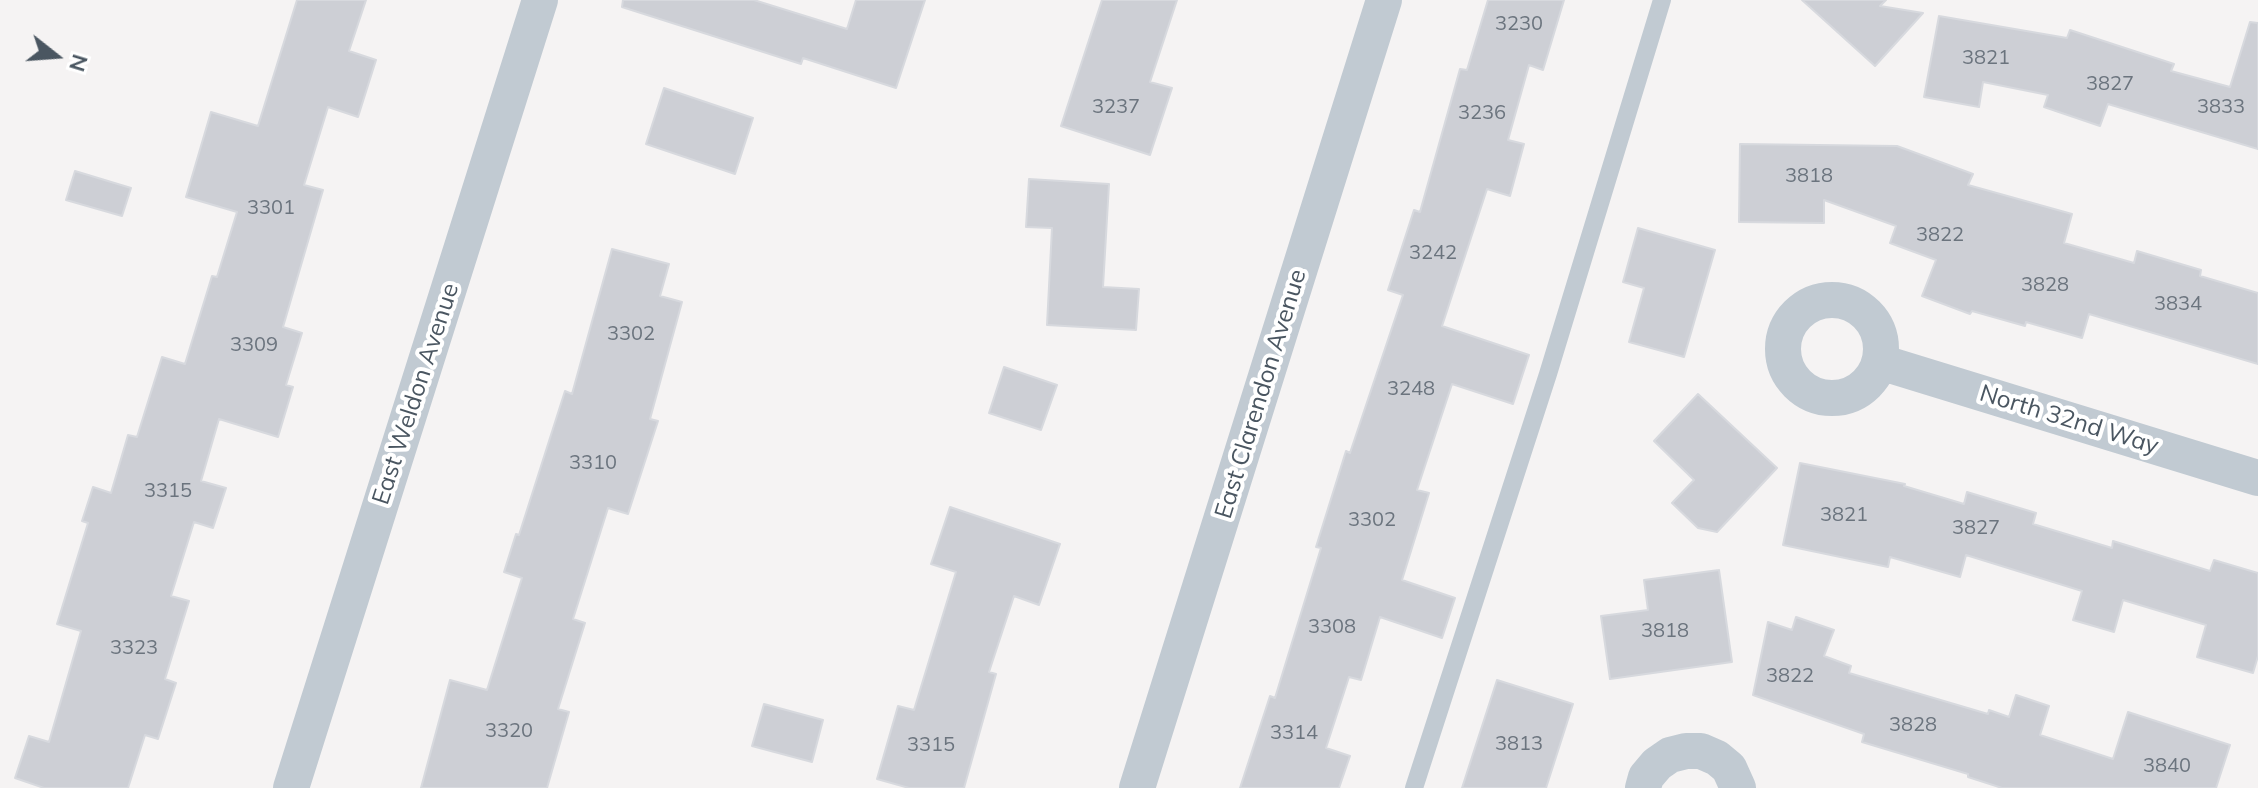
<!DOCTYPE html>
<style>
body{margin:0}
#map{position:relative;width:2258px;height:788px;overflow:hidden;background:#f5f3f3;font-family:Mulish,sans-serif}
canvas{display:block}
.north{position:absolute;left:16px;top:16px;width:80px;height:80px;-webkit-text-stroke:6px #fff;paint-order:stroke;rotate:107deg;font-size:22px;font-weight:700;line-height:32px;text-align:center;color:#4a5661}
.north::after{content:'';display:block;margin:auto;width:28px;height:36px;background:#4a5661;clip-path:polygon(50% 0,100% 100%,50% 72%,0 100%)}
</style>
<div id="map">
<canvas width="2258" height="788"></canvas>
<div class="north">N</div>
</div>
<script>
const ctx = document.querySelector('canvas').getContext('2d');
ctx.lineJoin = 'round';
function fill(path, color) { ctx.fillStyle = color; ctx.fill(path, 'evenodd'); }
const shape = rows => new Path2D(rows.map(r => 'M' + r).join(''));
function stroke(path, color, width, dash) { ctx.strokeStyle = color; ctx.lineWidth = width; ctx.lineCap = dash ? 'butt' : 'round'; ctx.setLineDash(dash || []); ctx.stroke(path); }
function drawText(font, color, halo, rows, align = 'center') {
  ctx.font = font + ' Mulish,sans-serif'; ctx.lineWidth = 8; ctx.setLineDash([]); ctx.textBaseline = 'middle'; ctx.strokeStyle = halo; ctx.fillStyle = color; for (const [text, x, y, turn = 0] of rows) {
    ctx.save(); ctx.translate(x, y); ctx.rotate((+turn || 0) * Math.PI / 180); ctx.textAlign = isNaN(turn) ? turn : align; if (halo) ctx.strokeText(text, 0, 0); ctx.fillText(text, 0, 0); ctx.restore();
  }
}
const building = shape([
 [297,0,366,0,349,51,376,60,358,117,328,107,304,185,323,190,283,327,302,333,286,385,293,387,278,437,219,419,201,481,226,488,213,528,194,522,171,596,189,601,165,679,176,683,158,739,145,735,128,788,44,788,15,778,29,736,49,742,81,631,57,624,88,523,82,521,93,487,111,493,128,435,137,437,162,357,185,364,212,276,217,277,237,212,186,197,211,112,258,126,297,0],
 [623,0,754,0,847,29,856,0,925,0,896,88,803,58,801,64,622,7,623,0],
 [1102,0,1177,0,1150,82,1172,88,1150,155,1061,126,1102,0],
 [1488,0,1564,0,1543,70,1529,65,1508,140,1524,144,1510,196,1487,189,1442,326,1529,355,1513,404,1452,384,1417,490,1429,493,1402,580,1455,598,1442,638,1380,617,1361,680,1349,677,1326,748,1350,756,1339,788,1240,788,1270,696,1275,698,1321,548,1316,547,1346,451,1350,453,1403,295,1388,290,1414,210,1420,212,1460,69,1467,70,1488,0],
 [1802,0,1886,0,1880,6,1923,13,1875,66,1802,0],
 [1939,16,2067,38,2070,30,2174,64,2171,71,2230,87,2250,22,2258,23,2258,149,2108,104,2100,126,2044,107,2048,95,1983,82,1979,107,1924,97,1939,16],
 [664,88,753,118,735,174,646,144,664,88],
 [1740,144,1897,146,1973,174,1968,185,2072,214,2064,243,2134,263,2137,251,2201,270,2200,276,2258,293,2258,364,2089,314,2082,338,2026,322,2025,326,1972,311,1970,314,1922,296,1936,260,1890,243,1896,226,1824,200,1824,223,1739,222,1740,144],
 [75,171,131,188,122,216,66,200,75,171],
 [1029,179,1109,184,1103,287,1139,289,1136,330,1047,325,1052,228,1026,227,1029,179],
 [1638,228,1715,250,1684,357,1629,342,1644,288,1623,282,1638,228],
 [612,249,669,264,660,296,682,302,650,419,658,421,628,514,608,508,573,619,585,623,558,709,569,712,547,788,421,788,450,680,487,690,522,578,504,572,516,534,519,535,565,391,572,394,612,249],
 [1004,367,1057,385,1041,430,989,413,1004,367],
 [1698,394,1777,468,1717,532,1698,528,1672,503,1694,480,1654,441,1698,394],
 [1800,463,1905,484,1904,486,1964,504,1967,492,2036,513,2033,524,2112,548,2113,541,2210,571,2214,560,2258,573,2258,656,2253,673,2197,657,2206,625,2123,600,2114,632,2073,620,2082,591,1966,555,1960,577,1890,557,1888,567,1783,545,1800,463],
 [950,507,1060,544,1039,605,1014,596,989,672,996,674,964,788,909,788,877,779,898,706,914,710,956,572,931,564,950,507],
 [1719,570,1732,662,1610,679,1601,616,1648,610,1644,580,1719,570],
 [1796,617,1834,630,1824,656,1851,666,1849,673,1988,714,1989,710,2009,717,2016,695,2049,706,2040,735,2113,759,2128,712,2230,745,2216,788,2002,788,1968,777,1968,774,1862,742,1864,734,1753,695,1768,622,1792,630,1796,617],
 [1497,680,1573,704,1546,788,1462,788,1497,680],
 [764,704,823,720,812,762,752,746,764,704]
]);
fill(building, '#cdcfd5');
stroke(building, '#d7d9de', 2);
stroke(shape([
 [1414,788,1548,374,1662,0]
]), '#c1cad2', 18);
stroke(shape([
 '1783 349a49 49 0 1 1 98 0a49 49 0 1 1-98 0Z',
 [1880,362,2258,478],
 [291,788,540,0],
 [1137,788,1384,0],
 [1643,788,1646,777,1657,764,1670,755,1686,751,1701,751,1717,758,1729,768,1738,788]
]), '#c1cad2', 36);
drawText('20px', '#6b747e', null, [
 ["3230",1519,24],
 ["3821",1986,58],
 ["3827",2110,84],
 ["3237",1116,107],
 ["3833",2221,107],
 ["3236",1482,113],
 ["3818",1809,176],
 ["3301",271,208],
 ["3822",1940,235],
 ["3242",1433,253],
 ["3828",2045,285],
 ["3834",2178,304],
 ["3302",631,334],
 ["3309",254,345],
 ["3248",1411,389],
 ["3310",593,463],
 ["3315",168,491],
 ["3821",1844,515],
 ["3302",1372,520],
 ["3827",1976,528],
 ["3308",1332,627],
 ["3818",1665,631],
 ["3323",134,648],
 ["3822",1790,676],
 ["3828",1913,725],
 ["3320",509,731],
 ["3314",1294,733],
 ["3813",1519,744],
 ["3315",931,745],
 ["3840",2167,766]
]);
drawText('24px', '#4a5661', '#fff', [
 ["East Weldon Avenue",416,394,-72],
 ["East Clarendon Avenue",1261,394,-73],
 ["North 32nd Way",2069,420,17]
]);
</script>
